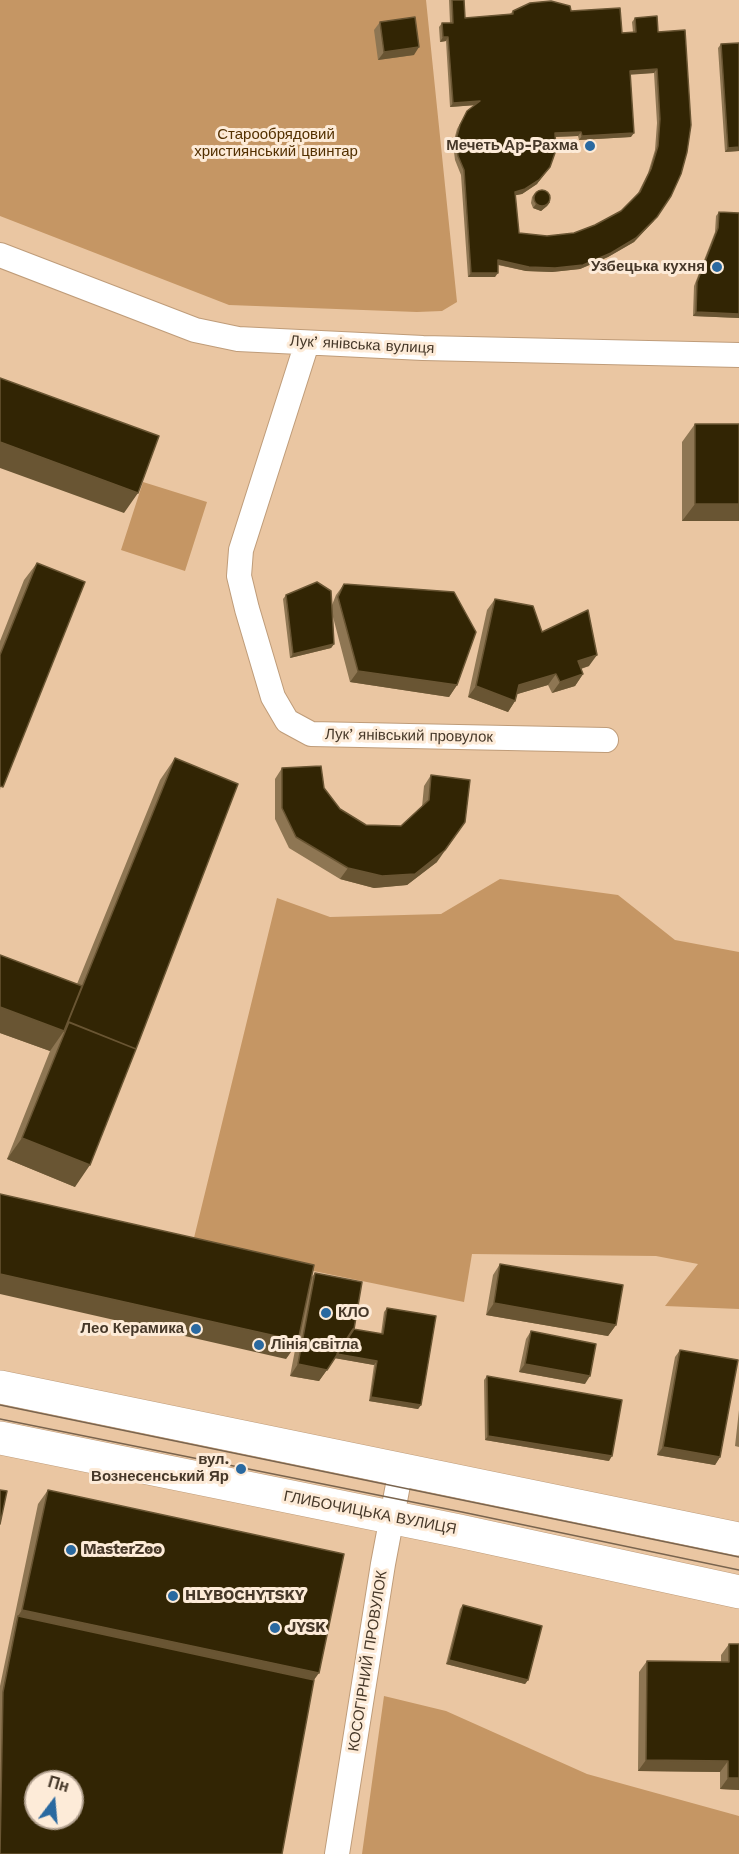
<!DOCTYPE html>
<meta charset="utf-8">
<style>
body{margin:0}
#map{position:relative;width:739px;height:1854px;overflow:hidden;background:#eac6a2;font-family:"Work Sans",sans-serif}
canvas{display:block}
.north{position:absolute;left:24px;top:1770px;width:60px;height:60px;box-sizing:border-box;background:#fdebd8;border:2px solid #b4a392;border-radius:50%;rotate:16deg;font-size:16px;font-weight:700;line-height:24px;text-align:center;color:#463829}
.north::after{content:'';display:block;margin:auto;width:21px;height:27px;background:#2a69a0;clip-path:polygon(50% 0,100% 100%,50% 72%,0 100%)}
</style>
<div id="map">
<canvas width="739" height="1854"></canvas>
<div class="north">Пн</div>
</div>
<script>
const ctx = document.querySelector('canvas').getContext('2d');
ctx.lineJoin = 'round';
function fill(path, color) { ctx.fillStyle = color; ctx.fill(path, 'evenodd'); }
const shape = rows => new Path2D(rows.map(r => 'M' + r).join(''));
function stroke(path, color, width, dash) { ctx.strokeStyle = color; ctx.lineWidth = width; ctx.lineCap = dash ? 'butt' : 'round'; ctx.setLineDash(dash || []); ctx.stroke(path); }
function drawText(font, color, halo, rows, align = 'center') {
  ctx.font = font + ' "Work Sans",sans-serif'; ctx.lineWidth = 6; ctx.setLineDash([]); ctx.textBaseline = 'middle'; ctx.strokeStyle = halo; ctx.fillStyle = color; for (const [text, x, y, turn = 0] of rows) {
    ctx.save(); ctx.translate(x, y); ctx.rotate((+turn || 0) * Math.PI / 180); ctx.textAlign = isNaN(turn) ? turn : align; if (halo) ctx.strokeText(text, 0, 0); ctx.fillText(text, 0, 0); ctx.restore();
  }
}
fill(shape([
 [0,0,426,0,457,302,442,311,417,312,229,305,0,216],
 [143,482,207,502,185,571,121,550],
 [500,879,618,895,675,940,739,952,739,1309,665,1306,698,1264,656,1256,472,1254,464,1302,192,1246,277,898,330,917,441,914],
 [384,1696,446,1711,587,1774,739,1816,739,1854,362,1854]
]), '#c59664');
const street = shape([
 [0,255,195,330,238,339,423,348,739,355],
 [307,343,241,550,239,576,247,609,273,697,287,721,311,734,606,740],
 [337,1854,383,1564,401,1469]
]);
const secondary = shape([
 [0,1387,739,1539],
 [0,1438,459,1531,739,1592]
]);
stroke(street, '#bf9c79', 26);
stroke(secondary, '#bf9c79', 34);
stroke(street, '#fff', 24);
stroke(secondary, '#fff', 33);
stroke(shape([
 [0,1405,739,1557],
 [0,1419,462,1512,739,1570]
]), '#79644e', 1.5);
fill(shape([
 [449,0,464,0,465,18,510,14,513,11,571,11,622,33,633,32,632,22,635,18,658,32,685,30,654,221,634,242,608,257,580,269,552,272,526,271,498,265,495,277,468,277,461,175,455,160,453,144,457,129,465,115,475,105,450,107,446,41,440,42,439,27,442,23,450,23],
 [654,73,657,123,655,150,648,173,638,193,621,211,595,225,574,233,547,236,519,233,515,195,522,194,537,184,555,137,578,136,579,140,631,137,630,74],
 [380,22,414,55,378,60,374,30],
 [721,44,739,151,725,152,718,48],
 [535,193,550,202,547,206,541,211,533,208,531,203,532,197],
 [719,212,739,213,739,318,693,316,694,286,715,232,716,216],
 [695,424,739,521,682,521,682,442],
 [37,563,0,790,0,641,24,580],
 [344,584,457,685,449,697,350,682,333,617,334,644,331,648,290,658,283,599,286,595,332,605,336,595],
 [495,599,589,666,581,669,583,674,575,686,552,693,548,685,517,694,515,701,508,712,468,697,487,610],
 [175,758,75,1187,7,1159,50,1051,0,1033,0,955,77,984,160,780],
 [282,768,324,788,340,809,366,825,401,826,422,807,424,786,431,775,437,862,407,885,374,888,340,879,289,848,275,819,275,779],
 [500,1264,616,1325,608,1336,486,1315,493,1275],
 [315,1273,353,1329,381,1334,384,1312,387,1308,421,1405,418,1409,369,1401,374,1365,335,1358,319,1381,290,1376,296,1345,286,1359,311,1278],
 [531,1331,585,1384,519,1372,526,1339],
 [680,1350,720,1457,715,1465,657,1455,675,1357],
 [487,1376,609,1461,485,1440,484,1380],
 [739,1410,739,1447,735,1446],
 [48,1490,0,1854,0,1686,38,1504],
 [463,1605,528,1680,525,1684,446,1664,460,1609],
 [729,1644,739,1790,720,1789,720,1772,638,1771,639,1672,647,1661,721,1662,721,1655]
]), '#8e7653');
fill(shape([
 [443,37,448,37,446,41,440,42],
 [419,47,414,55,378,60,384,52],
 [657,69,654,73,627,75,630,71],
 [480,101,477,105,450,107,453,103],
 [581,132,578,136,552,137,555,133],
 [634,133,631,137,579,140,582,136],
 [739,147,739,151,725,152,728,148],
 [550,167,537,184,522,194,512,196,515,192],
 [550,202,547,206,541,211,533,208,536,204],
 [657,217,634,242,608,257,580,269,552,272,526,271,495,264,498,260],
 [471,273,498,273,495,277,468,277],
 [696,312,739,314,739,318,693,316],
 [0,442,138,493,124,513,0,468],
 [695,504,739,504,739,521,682,521],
 [334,644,331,648,290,658,293,654],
 [597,655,589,666,570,672,578,661],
 [358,671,457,685,449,697,350,682],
 [556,674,548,685,511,696,519,685],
 [583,674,575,686,552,693,560,682],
 [476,686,515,701,508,712,468,697],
 [465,822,437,862,407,885,374,888,340,879,348,868],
 [0,1007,64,1031,50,1051,0,1033],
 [22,1138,90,1165,75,1187,7,1159],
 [0,1274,298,1341,286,1359,0,1294],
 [494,1303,616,1325,608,1336,486,1315],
 [337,1354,377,1361,374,1365,334,1358],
 [298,1364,327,1370,319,1381,290,1376],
 [525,1364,590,1376,585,1384,519,1372],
 [371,1397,421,1405,418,1409,369,1401],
 [488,1436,612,1456,609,1461,485,1440],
 [663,1447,720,1457,715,1465,657,1455],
 [22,1610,319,1673,309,1687,18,1616],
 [449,1660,528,1680,525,1684,446,1664],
 [646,1760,728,1761,720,1772,638,1771],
 [728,1778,739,1778,739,1790,720,1789]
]), '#695533');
const building = shape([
 [452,0,464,0,465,18,513,14,513,11,530,3,551,1,570,6,571,11,620,8,622,33,636,32,635,18,657,16,658,32,685,30,691,125,687,152,681,174,671,196,657,217,636,238,611,253,583,265,555,268,529,267,498,260,498,273,471,273,464,170,458,156,456,140,460,125,467,111,480,101,453,103,448,37,443,37,442,23,453,23,452,0],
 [657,69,660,119,658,146,651,169,640,192,621,211,595,225,574,233,547,236,519,233,515,192,525,189,539,180,550,167,556,150,555,133,581,132,582,136,634,133,630,71,657,69],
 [415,17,419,47,384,52,380,22,415,17],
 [739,43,739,147,728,148,721,44,739,43],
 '534 198a8 8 0 1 1 16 0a8 8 0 1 1-16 0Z',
 [719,212,739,213,739,314,696,312,697,282,718,228,719,212],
 [0,378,159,436,138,493,0,442,0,378],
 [695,424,739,424,739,504,695,504,695,424],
 [37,563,85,582,3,787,0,786,0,655,37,563],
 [317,582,331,591,334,644,293,654,286,595,317,582],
 [344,584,454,592,476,632,457,685,358,671,338,597,344,584],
 [495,599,533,606,542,632,588,610,597,655,578,661,583,674,560,682,556,674,519,685,515,701,476,686,495,599],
 [175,758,238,784,136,1049,68,1022,175,758],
 [321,766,324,788,340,809,366,825,401,826,429,800,431,775,470,780,465,822,445,850,415,874,382,876,348,868,296,837,282,808,282,768,321,766],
 [0,955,82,986,64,1031,0,1007,0,955],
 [69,1022,136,1049,90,1165,22,1138,69,1022],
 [0,1194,314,1265,298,1341,0,1274,0,1194],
 [500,1264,623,1285,616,1325,494,1303,500,1264],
 [315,1273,362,1282,354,1329,327,1370,298,1364,315,1273],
 [387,1308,436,1316,421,1405,371,1397,377,1361,337,1354,353,1329,383,1334,387,1308],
 [531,1331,596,1344,590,1376,525,1364,531,1331],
 [680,1350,738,1360,720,1457,663,1447,680,1350],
 [487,1376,622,1400,612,1456,488,1436,487,1376],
 [0,1490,7,1491,0,1524,0,1490],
 [48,1490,344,1554,319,1673,22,1610,48,1490],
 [463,1605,542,1626,528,1680,449,1660,463,1605],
 [18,1616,314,1680,282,1854,0,1854,3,1692,18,1616],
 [36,1782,72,1782,72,1818,36,1818,36,1782],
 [729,1644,739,1644,739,1778,728,1778,728,1761,646,1760,647,1661,729,1662,729,1644]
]);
fill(building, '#322504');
stroke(building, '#695533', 1.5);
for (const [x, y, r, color] of [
 [590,146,6,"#2a69a0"],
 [717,267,6,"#2a69a0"],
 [326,1313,6,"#2a69a0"],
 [196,1329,6,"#2a69a0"],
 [259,1345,6,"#2a69a0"],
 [241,1469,6,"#2a69a0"],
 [71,1550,6,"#2a69a0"],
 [173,1596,6,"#2a69a0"],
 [275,1628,6,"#2a69a0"]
]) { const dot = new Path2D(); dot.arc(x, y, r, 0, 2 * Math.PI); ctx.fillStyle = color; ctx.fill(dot); stroke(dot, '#fdebd8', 2); }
drawText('15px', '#533000', '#fdebd8', [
 ["Старообрядовий",276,135],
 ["християнський цвинтар",276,152]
]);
drawText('bold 15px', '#463829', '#fdebd8', [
 ["Мечеть Ар-Рахма",578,146,"right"],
 ["Узбецька кухня",705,267,"right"],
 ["КЛО",338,1313],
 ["Лео Керамика",184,1329,"right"],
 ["Лінія світла",271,1345],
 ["вул.",229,1460,"right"],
 ["Вознесенський Яр",229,1477,"right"],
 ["MasterZoo",83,1550],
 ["HLYBOCHYTSKY",185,1596],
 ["JYSK",287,1628]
], 'left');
drawText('15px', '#463829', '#fdebd8', [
 ["Лукʼянівська вулиця",362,345,3],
 ["Лукʼянівський провулок",409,736,1],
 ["ГЛИБОЧИЦЬКА ВУЛИЦЯ",370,1513,11],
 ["КОСОГІРНИЙ ПРОВУЛОК",368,1661,-81]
]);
</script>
